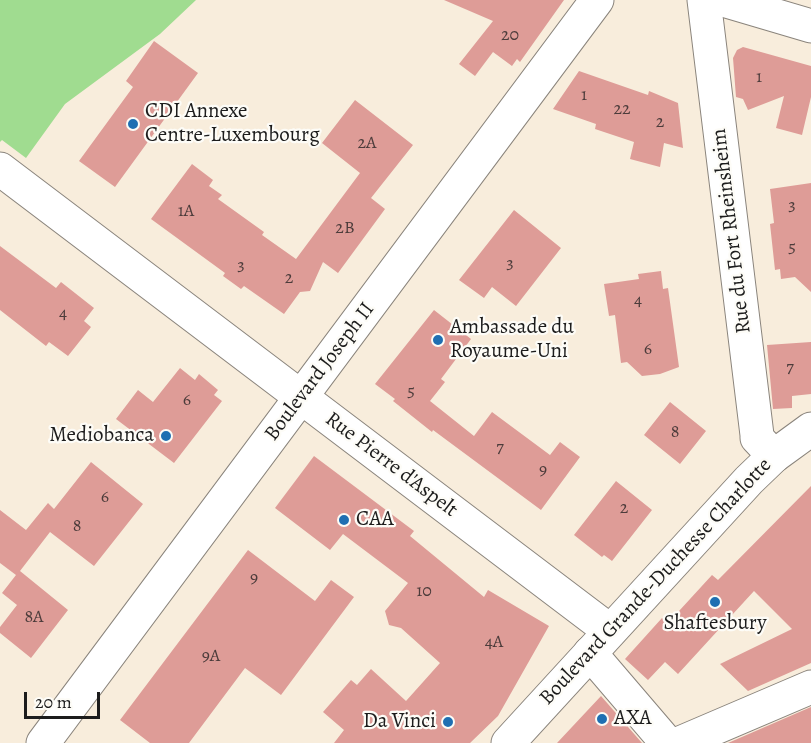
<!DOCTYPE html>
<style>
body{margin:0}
#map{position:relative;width:811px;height:743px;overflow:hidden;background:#f8eddc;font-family:Alegreya,serif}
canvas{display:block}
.scale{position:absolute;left:24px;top:692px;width:76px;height:27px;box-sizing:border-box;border:3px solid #1c1c1c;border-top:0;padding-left:8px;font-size:18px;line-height:21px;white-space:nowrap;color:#1c1c1c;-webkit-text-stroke:4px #fdfcf7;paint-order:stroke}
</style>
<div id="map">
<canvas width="811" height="743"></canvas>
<div class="scale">20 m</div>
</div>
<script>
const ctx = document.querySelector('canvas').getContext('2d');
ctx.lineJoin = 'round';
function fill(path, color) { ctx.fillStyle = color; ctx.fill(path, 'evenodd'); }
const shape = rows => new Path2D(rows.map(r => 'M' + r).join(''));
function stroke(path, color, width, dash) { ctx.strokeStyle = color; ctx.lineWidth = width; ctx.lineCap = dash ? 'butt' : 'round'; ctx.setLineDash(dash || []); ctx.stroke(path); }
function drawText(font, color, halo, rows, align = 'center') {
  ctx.font = font + ' Alegreya,serif'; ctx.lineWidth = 4.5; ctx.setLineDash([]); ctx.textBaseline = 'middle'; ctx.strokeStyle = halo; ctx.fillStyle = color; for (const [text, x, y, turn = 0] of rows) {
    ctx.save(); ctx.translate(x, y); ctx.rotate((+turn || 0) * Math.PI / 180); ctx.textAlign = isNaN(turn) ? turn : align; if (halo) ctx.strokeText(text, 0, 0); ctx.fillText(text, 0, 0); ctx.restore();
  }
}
fill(shape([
 [0,0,196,0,160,34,65,104,26,158,2,140,0,142]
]), '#a0dc90');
fill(shape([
 [444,0,564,0,520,62,517,59,512,66,493,52,475,76,459,64,493,21],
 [154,41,198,73,115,187,79,161,133,87,126,81],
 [743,47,811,66,811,97,802,135,776,128,784,96,748,110,743,99,736,97,733,58,737,50],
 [579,71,648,95,649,91,678,103,683,148,664,143,660,167,630,159,634,142,595,129,596,124,553,109],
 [355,100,413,145,371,198,385,209,338,273,323,262,310,291,300,292,284,314,244,286,241,289,223,276,225,273,151,219,192,164,213,180,209,186,222,195,218,199,264,232,262,235,296,259,360,173,322,143],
 [811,183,811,292,795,277,781,279,780,269,775,270,770,224,774,223,770,189],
 [514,210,561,248,516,306,492,287,484,298,459,280],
 [0,246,56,288,61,282,94,308,84,321,91,327,68,356,49,342,46,346,0,310],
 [661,271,663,289,668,288,679,367,660,374,642,376,627,362,621,363,615,315,609,316,604,284,639,279,638,274],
 [434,310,471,339,441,379,445,382,430,401,474,436,492,412,550,455,560,442,580,457,541,510,433,430,432,432,393,401,395,399,375,384],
 [811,342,811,394,792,396,792,408,773,409,767,345],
 [180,368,195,380,199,374,218,390,214,395,222,401,174,463,116,419,138,390,153,402],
 [670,402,706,431,680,464,644,435],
 [314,456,414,531,410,536,484,597,488,590,549,626,498,716,470,743,334,743,344,730,323,712,351,680,357,685,371,669,406,701,440,663,401,628,389,625,385,611,408,583,343,534,330,550,275,508],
 [91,462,143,504,94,566,50,532,20,571,68,610,31,658,0,633,0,627,17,605,2,593,16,575,0,563,0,510,26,530,48,503,54,509],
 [616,481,652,510,612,561,604,555,602,557,574,535],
 [811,486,811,663,748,691,720,664,792,629,754,591,678,674,665,662,648,680,625,659,662,618,668,623,712,575,718,580],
 [248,550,315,601,331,580,354,597,281,695,245,668,189,743,150,743,120,720],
 [601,696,642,743,557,743],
 [811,707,811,743,728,743]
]), '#de9c97');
const minor = shape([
 [704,0,757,435,757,438,774,456],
 [0,169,610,631],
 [590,653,667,743],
 [680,743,811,687]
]);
const major = shape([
 [723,0,811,26],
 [43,743,597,0],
 [508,743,749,480,774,456,811,429]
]);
stroke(minor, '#8a847c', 35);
stroke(major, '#8a847c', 35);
stroke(minor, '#fff', 33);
stroke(major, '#fff', 33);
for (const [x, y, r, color] of [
 [133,124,6,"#1f6fb2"],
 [438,340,6,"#1f6fb2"],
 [166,436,6,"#1f6fb2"],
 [344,520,6,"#1f6fb2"],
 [715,602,6,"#1f6fb2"],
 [602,719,6,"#1f6fb2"],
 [448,722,6,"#1f6fb2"]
]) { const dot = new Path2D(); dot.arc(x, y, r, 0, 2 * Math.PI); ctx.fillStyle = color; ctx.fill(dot); stroke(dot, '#fdfcf7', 2); }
drawText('18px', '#4c3c3b', null, [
 ["20",510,36],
 ["1",759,78],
 ["1",584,96],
 ["22",622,110],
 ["2",660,123],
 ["2A",367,144],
 ["3",792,206],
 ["1A",186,212],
 ["2B",345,229],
 ["5",792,248],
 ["3",510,264],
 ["3",241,266],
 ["2",289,279],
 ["4",638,301],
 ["4",63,314],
 ["6",648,350],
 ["7",790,368],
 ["5",411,392],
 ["6",187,401],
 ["8",675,433],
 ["7",500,448],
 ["9",543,471],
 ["6",105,498],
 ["2",624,509],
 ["8",77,527],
 ["9",254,579],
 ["10",424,592],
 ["8A",34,618],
 ["4A",494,643],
 ["9A",211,657]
]);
drawText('21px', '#1c1c1c', '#fdfcf7', [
 ["CDI Annexe",145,112],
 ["Centre-Luxembourg",145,136],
 ["Ambassade du",450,328],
 ["Royaume-Uni",450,352],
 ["Mediobanca",154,436,"right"],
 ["CAA",356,520],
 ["Shaftesbury",715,624,"center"],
 ["AXA",614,719],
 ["Da Vinci",436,722,"right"]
], 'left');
drawText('21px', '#1c1c1c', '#fdfcf7', [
 ["Rue du Fort Rheinsheim",732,231,-97],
 ["Boulevard Joseph II",320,372,-53],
 ["Rue Pierre d'Aspelt",391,465,37],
 ["Boulevard Grande-Duchesse Charlotte",656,582,-47]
]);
</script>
